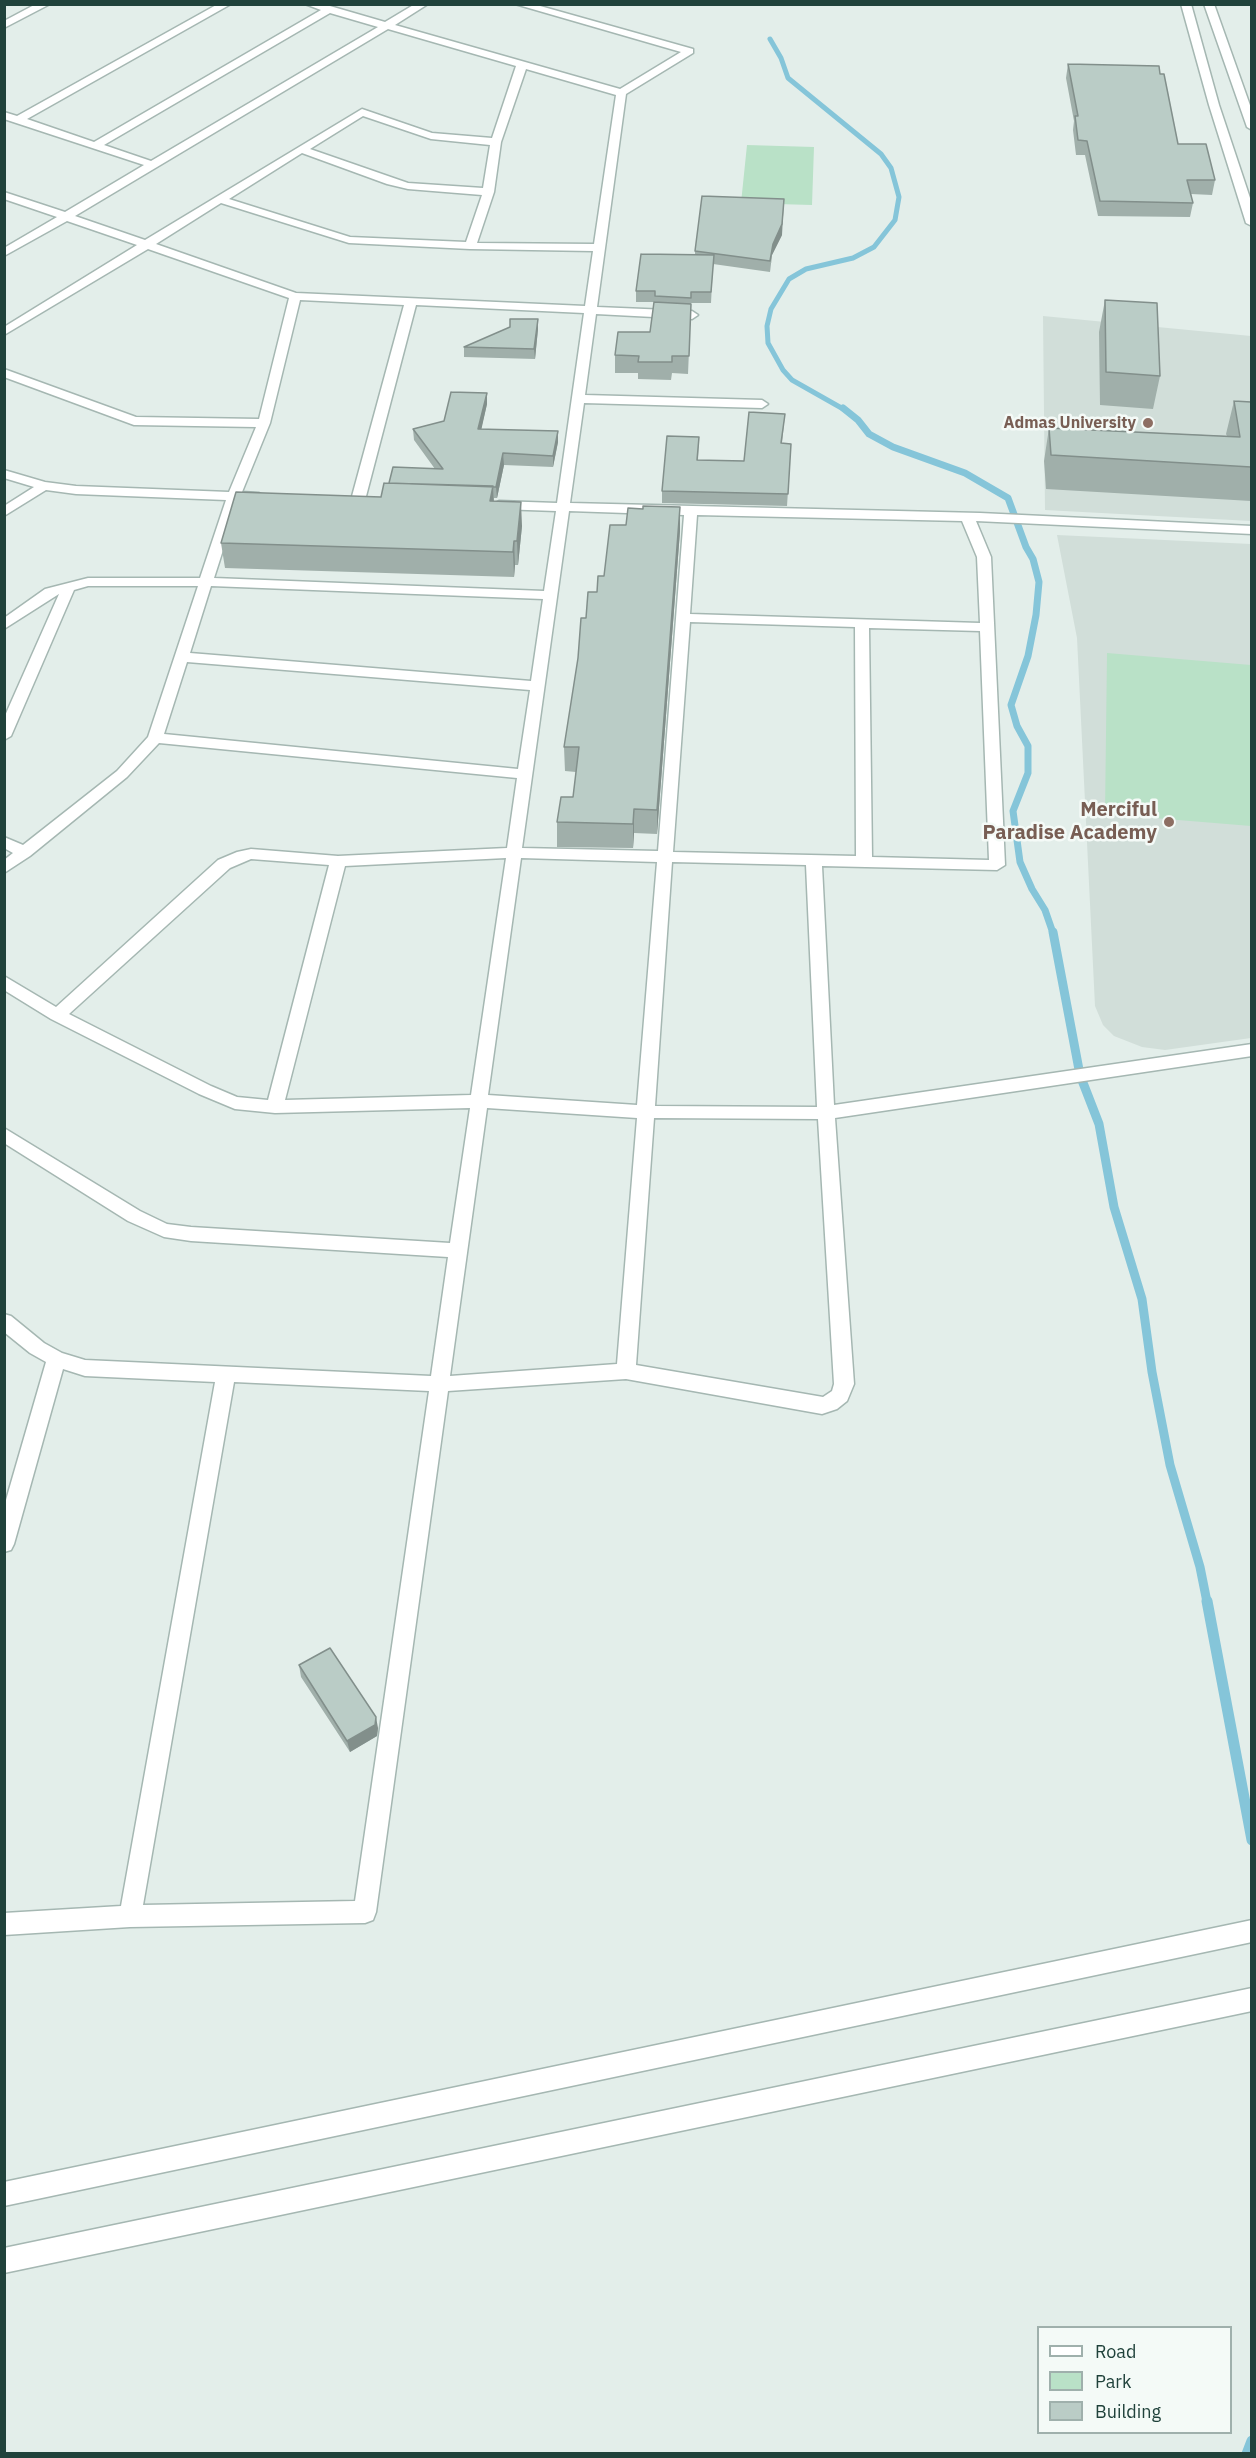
<!DOCTYPE html>
<style>
body{margin:0}
#map{position:relative;width:1256px;height:2458px;overflow:hidden;background:#e3eeea;font-family:"IBM Plex Sans",sans-serif}
canvas{display:block}
.frame{position:absolute;inset:0;border:6px solid #20423b;pointer-events:none}
.legend{position:absolute;left:1037px;top:2326px;width:195px;height:108px;box-sizing:border-box;background:#f4faf7;border:2px solid #9fb0ac;margin:0;padding:8px 10px;list-style:none;font-size:18px;color:#20423b}
.legend li{display:flex;align-items:center;gap:12px;height:30px}
.legend b{width:30px;border:2px solid #9fb0ac}
</style>
<div id="map">
<canvas width="1256" height="2458"></canvas>
<div class="frame"></div>
<ul class="legend">
<li><b style="height:8px;background:#fff"></b>Road</li>
<li><b style="height:16px;background:#b9e1c7"></b>Park</li>
<li><b style="height:16px;background:#baccc6"></b>Building</li>
</ul>
</div>
<script>
const ctx = document.querySelector('canvas').getContext('2d');
ctx.lineJoin = 'round';
function fill(path, color) { ctx.fillStyle = color; ctx.fill(path, 'evenodd'); }
const shape = rows => new Path2D(rows.map(r => 'M' + r).join(''));
function stroke(path, color, width, dash) { ctx.strokeStyle = color; ctx.lineWidth = width; ctx.lineCap = dash ? 'butt' : 'round'; ctx.setLineDash(dash || []); ctx.stroke(path); }
function drawText(font, color, halo, rows, align = 'center') {
  ctx.font = font + ' "IBM Plex Sans",sans-serif'; ctx.lineWidth = 5; ctx.setLineDash([]); ctx.textBaseline = 'middle'; ctx.strokeStyle = halo; ctx.fillStyle = color; for (const [text, x, y, turn = 0] of rows) {
    ctx.save(); ctx.translate(x, y); ctx.rotate((+turn || 0) * Math.PI / 180); ctx.textAlign = isNaN(turn) ? turn : align; if (halo) ctx.strokeText(text, 0, 0); ctx.fillText(text, 0, 0); ctx.restore();
  }
}
fill(shape([
 [1043,316,1251,336,1251,521,1045,510],
 [1057,535,1251,544,1251,1038,1165,1050,1142,1047,1114,1036,1103,1025,1095,1006,1077,638]
]), '#d1ded9');
fill(shape([
 [747,145,814,147,812,205,741,203],
 [1107,653,1251,665,1251,826,1105,814]
]), '#b9e1c7');
stroke(shape([
 [770,39,781,58,788,78,881,154,891,168,899,197,895,220,874,247,853,258,806,269,789,279,771,309,767,326,768,343,783,370,792,380,845,410]
]), '#85c5d9', 5);
stroke(shape([
 [843,408,858,420,869,434,893,447,965,473,1008,498,1026,547,1033,559,1039,582,1036,615,1028,656,1011,705,1017,726,1028,746,1028,773,1013,811,1020,862,1032,889,1045,910,1053,933]
]), '#85c5d9', 7);
stroke(shape([
 [1053,932,1080,1075,1099,1124,1114,1207,1142,1299,1152,1372,1170,1465,1200,1567,1207,1602]
]), '#85c5d9', 9);
stroke(shape([
 [1207,1601,1252,1840],
 [1247,2454,1252,2441]
]), '#85c5d9', 11);
const minor = shape([
 [36,4,50,4,4,28,4,21,36,4],
 [218,4,231,4,27,119,94,142,321,10,305,4,323,4,385,22,415,4,428,4,395,25,620,89,681,52,515,4,533,4,693,49,693,53,626,94,597,307,692,311,698,315,692,319,596,314,585,395,762,400,768,404,762,408,584,403,570,503,980,513,1252,526,1252,534,976,521,991,557,1005,865,997,870,822,866,834,1105,1252,1044,1252,1056,835,1118,854,1384,847,1401,837,1409,822,1414,626,1379,448,1391,376,1912,373,1920,365,1923,130,1927,4,1935,4,1913,121,1906,215,1382,85,1376,63,1369,14,1544,11,1550,4,1552,4,1507,46,1362,30,1353,4,1332,4,1314,11,1316,44,1343,62,1353,85,1360,431,1376,448,1257,191,1241,164,1237,128,1221,4,1143,4,1128,140,1211,167,1224,191,1227,450,1243,470,1108,275,1113,235,1109,199,1094,51,1019,4,990,4,976,56,1007,218,860,237,852,251,849,338,856,507,848,517,778,159,743,127,777,30,856,4,873,4,860,13,853,4,848,4,837,23,845,117,771,148,737,198,586,88,586,74,590,11,736,4,740,4,718,59,594,4,629,4,618,45,589,88,578,200,578,226,500,76,494,46,490,4,516,4,506,34,487,4,478,4,470,45,482,76,486,229,492,256,427,134,425,4,377,4,369,136,417,259,419,289,298,148,249,4,335,4,327,137,245,67,221,4,256,4,248,57,217,4,199,4,192,65,212,144,165,4,119,4,112,17,116,218,4],
 [330,13,378,27,151,161,104,145,330,13],
 [388,29,516,66,492,138,432,133,362,109,145,240,75,216,388,29],
 [526,69,616,95,594,244,477,243,494,192,501,142,526,69],
 [363,116,431,139,490,145,483,188,408,183,310,149,363,116],
 [302,153,387,184,408,189,482,195,466,242,350,237,229,199,302,153],
 [221,203,349,243,470,249,593,251,585,306,296,293,156,244,221,203],
 [300,300,404,305,351,500,358,504,365,500,416,305,584,313,557,503,499,501,492,505,499,509,556,511,544,591,214,578,239,500,259,501,266,497,259,493,242,492,270,423,300,300],
 [569,511,684,515,658,851,522,848,569,511],
 [697,515,962,521,977,557,980,623,690,614,697,515],
 [211,586,543,599,531,681,190,653,211,586],
 [690,622,855,627,856,856,673,852,690,622],
 [869,628,980,631,989,860,872,857,869,628],
 [187,662,530,690,518,769,164,734,187,662],
 [506,858,471,1095,285,1100,345,866,506,858],
 [521,858,657,862,637,1105,488,1095,521,858],
 [251,859,329,865,268,1100,237,1097,211,1086,69,1014,230,868,251,859],
 [672,862,806,865,817,1107,655,1106,672,862],
 [487,1108,637,1118,617,1364,450,1376,487,1108],
 [654,1118,818,1119,834,1384,832,1391,823,1397,636,1365,654,1118],
 [234,1382,429,1391,355,1901,143,1905,234,1382],
 [1181,4,1191,4,1219,105,1252,204,1252,226,1246,223,1209,105,1181,4],
 [1204,4,1214,4,1252,111,1252,130,1247,127,1204,4],
 [1252,1920,1252,1942,4,2206,4,2182,1252,1920],
 [1252,1988,1252,2011,4,2273,4,2248,1252,1988]
]);
stroke(minor, '#a5b7b2', 3);
fill(minor, '#fff');
fill(shape([
 [1068,64,1160,74,1178,144,1215,180,1212,195,1191,194,1193,203,1190,217,1098,216,1085,155,1076,155,1073,130,1074,121,1066,78],
 [782,235,772,255,770,272,713,264,711,303,691,303,688,374,672,373,671,380,638,379,638,373,615,373,615,355,650,332,654,302,636,302,636,291,695,255,695,251],
 [1105,300,1160,376,1153,409,1100,405,1099,332],
 [538,329,535,359,464,357,464,347],
 [487,393,487,404,481,429,558,442,553,467,504,465,497,498,494,498,494,501,522,526,518,565,515,565,514,577,225,568,221,543,381,497,389,483,435,469,414,440,413,429,444,421],
 [1234,401,1251,402,1251,501,1046,489,1044,461,1049,428,1227,436,1226,434],
 [785,414,782,443,791,444,787,506,662,503,662,491,699,437,698,460,744,461],
 [680,507,680,531,657,834,634,833,633,848,557,847,557,822,573,797,576,772,565,771,564,747,586,618,626,525,643,509],
 [299,1665,378,1728,377,1736,350,1752,301,1677]
]), '#a0afaa');
fill(shape([
 [784,199,782,235,772,255,770,272,773,244],
 [538,319,538,329,535,359,534,349],
 [487,393,487,404,479,440,478,429],
 [558,431,558,442,553,467,553,456],
 [503,453,504,465,497,498,496,487],
 [493,486,494,510,490,501],
 [521,502,522,526,518,565,517,541],
 [680,507,680,531,657,834,657,810],
 [514,541,515,565,514,577,513,552],
 [634,809,634,833,633,848,633,824],
 [376,1717,378,1728,377,1736,350,1752,347,1741]
]), '#828f8b');
const building = shape([
 [1068,64,1159,66,1160,74,1164,74,1178,144,1206,144,1215,180,1187,180,1193,203,1100,201,1087,141,1078,140,1075,116,1078,116,1068,64],
 [702,196,784,199,782,224,773,244,770,261,695,251,702,196],
 [641,254,714,255,711,292,691,292,691,298,655,296,655,291,636,291,641,254],
 [1105,300,1157,303,1160,376,1106,372,1105,300],
 [654,302,691,304,689,356,672,356,672,362,638,362,639,356,615,355,618,332,650,332,654,302],
 [510,319,538,319,534,349,464,347,510,327,510,319],
 [451,392,487,393,478,429,558,431,553,456,503,453,496,487,389,483,393,467,443,469,413,429,444,421,451,392],
 [1234,401,1251,402,1251,467,1051,455,1049,428,1240,437,1234,401],
 [749,412,785,414,781,443,791,444,788,494,662,491,667,436,699,437,697,460,744,461,749,412],
 [384,483,493,486,490,501,521,502,517,541,514,541,513,552,221,543,236,492,381,497,384,483],
 [643,506,680,507,657,810,634,809,633,824,557,822,561,797,573,797,579,747,564,747,578,658,581,618,586,618,588,592,597,592,598,576,604,576,610,525,626,525,628,508,643,509,643,506],
 [330,1648,376,1717,375,1725,347,1741,299,1665,330,1648]
]);
fill(building, '#baccc6');
stroke(building, '#828f8b', 1.5);
for (const [x, y, r, color] of [
 [1148,423,6,"#8d6e63"],
 [1169,822,6,"#8d6e63"]
]) { const dot = new Path2D(); dot.arc(x, y, r, 0, 2 * Math.PI); ctx.fillStyle = color; ctx.fill(dot); stroke(dot, '#f4faf7', 2); }
drawText('bold 16px', '#785e54', '#f4faf7', [
 ["Admas University",1136,423]
], 'right');
drawText('bold 20px', '#785e54', '#f4faf7', [
 ["Merciful",1157,810],
 ["Paradise Academy",1157,833]
], 'right');
</script>
